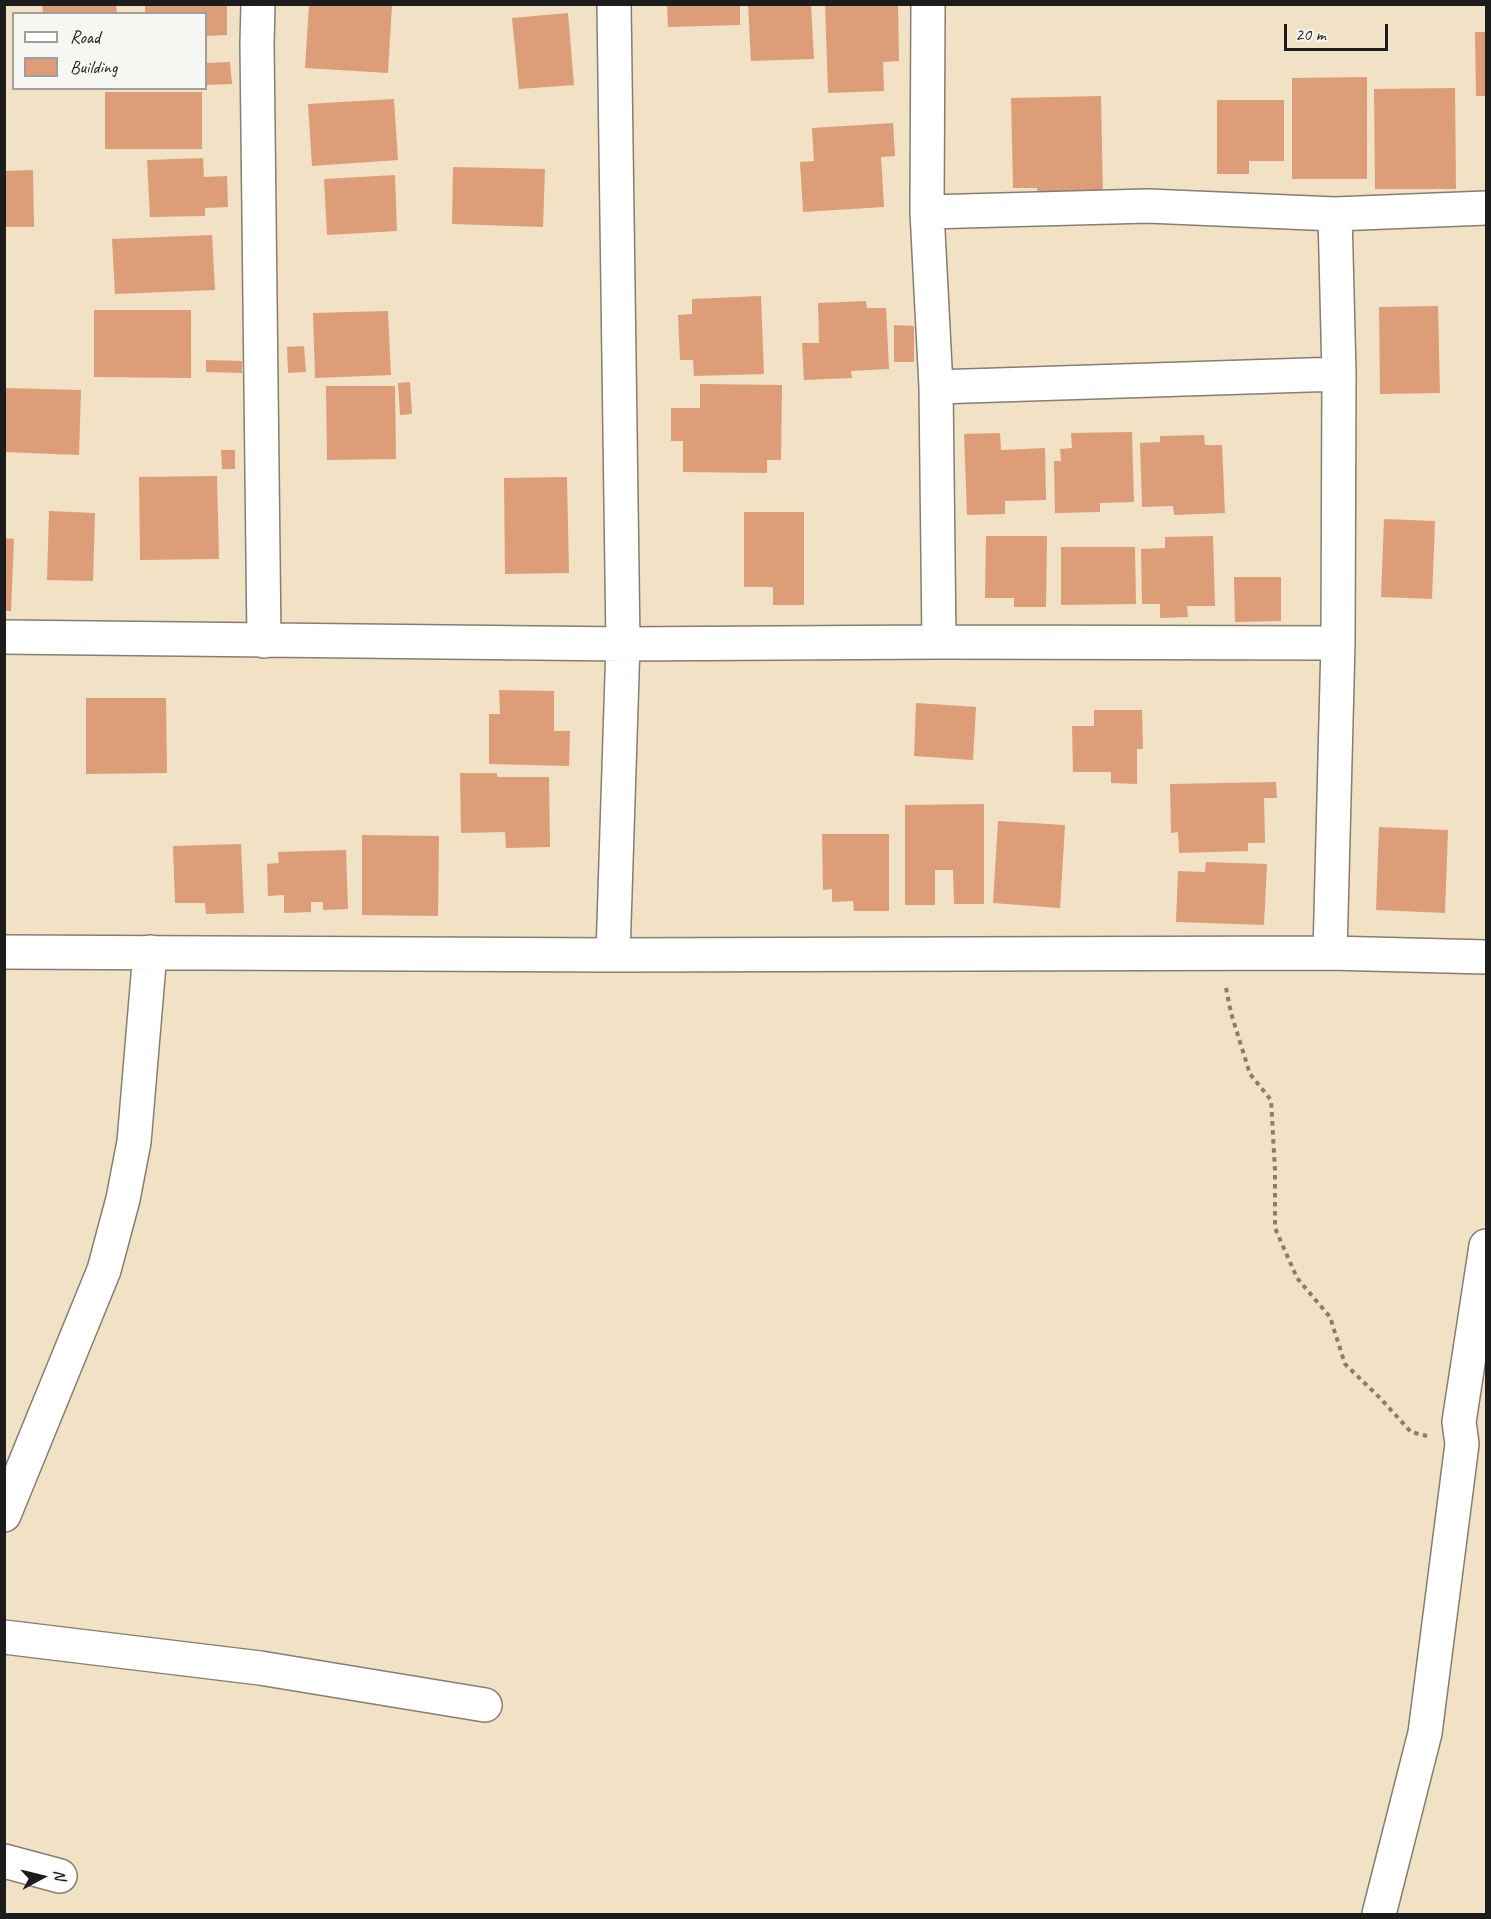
<!DOCTYPE html>
<style>
body{margin:0}
#map{position:relative;width:1491px;height:1919px;overflow:hidden;background:#f1e1c5;font-family:Caveat,sans-serif}
canvas{display:block}
.frame{position:absolute;inset:0;border:6px solid #1c1c1c;pointer-events:none}
.legend{position:absolute;left:12px;top:12px;width:195px;height:78px;box-sizing:border-box;background:#f6f6f2;border:2px solid #9f9f9c;margin:0;padding:8px 10px;list-style:none;font-size:18px;color:#1c1c1c}
.legend li{display:flex;align-items:center;gap:12px;height:30px}
.legend b{width:30px;border:2px solid #9f9f9c}
.north{position:absolute;left:12px;top:1847px;width:60px;height:60px;-webkit-text-stroke:4px #f6f6f2;paint-order:stroke;rotate:83deg;font-size:16px;font-weight:700;line-height:24px;text-align:center;color:#1c1c1c}
.north::after{content:'';display:block;margin:auto;width:21px;height:27px;background:#1c1c1c;clip-path:polygon(50% 0,100% 100%,50% 72%,0 100%)}
.scale{position:absolute;left:1284px;top:24px;width:104px;height:27px;box-sizing:border-box;border:3px solid #1c1c1c;border-top:0;padding-left:8px;font-size:18px;line-height:21px;white-space:nowrap;color:#1c1c1c;-webkit-text-stroke:4px #f6f6f2;paint-order:stroke}
</style>
<div id="map">
<canvas width="1491" height="1919"></canvas>
<div class="frame"></div>
<ul class="legend">
<li><b style="height:8px;background:#fff"></b>Road</li>
<li><b style="height:16px;background:#dd9d79"></b>Building</li>
</ul>
<div class="north">N</div>
<div class="scale">20 m</div>
</div>
<script>
const ctx = document.querySelector('canvas').getContext('2d');
ctx.lineJoin = 'round';
function fill(path, color) { ctx.fillStyle = color; ctx.fill(path, 'evenodd'); }
const shape = rows => new Path2D(rows.map(r => 'M' + r).join(''));
function stroke(path, color, width, dash) { ctx.strokeStyle = color; ctx.lineWidth = width; ctx.lineCap = dash ? 'butt' : 'round'; ctx.setLineDash(dash || []); ctx.stroke(path); }
fill(shape([
 [42,4,116,4,117,14,43,14],
 [145,4,227,4,227,35,206,36,206,14,145,14],
 [667,4,740,4,740,25,668,27],
 [748,4,811,4,814,59,751,61],
 [825,4,898,4,899,61,883,62,884,91,828,93],
 [309,5,392,5,388,73,305,68],
 [568,13,574,85,519,89,512,18],
 [1475,32,1486,32,1486,96,1476,96],
 [230,62,232,84,206,85,206,63],
 [1367,77,1367,179,1292,179,1292,78],
 [1455,88,1456,189,1375,189,1374,89],
 [105,92,202,92,202,149,105,149],
 [1101,96,1103,197,1038,198,1037,188,1013,188,1011,98],
 [394,99,398,160,312,166,308,104],
 [1217,100,1284,100,1284,161,1249,161,1249,174,1217,174],
 [893,123,895,156,881,157,884,207,803,212,800,162,814,161,812,128],
 [203,158,204,177,227,176,228,207,205,208,205,216,150,217,147,160],
 [453,167,545,169,543,227,452,224],
 [33,170,34,227,4,227,4,171],
 [395,175,397,231,327,235,324,179],
 [212,235,215,290,115,294,112,239],
 [761,296,764,374,694,376,693,360,680,360,678,315,692,314,692,299],
 [866,301,867,308,886,308,889,369,851,371,852,378,804,380,802,343,819,343,818,303],
 [1438,306,1440,393,1380,394,1379,307],
 [94,310,191,310,191,378,94,377],
 [388,311,391,375,315,378,313,313],
 [894,325,914,326,914,362,894,362],
 [304,346,306,372,288,373,287,347],
 [206,360,242,361,242,373,206,372],
 [410,382,412,414,400,415,398,383],
 [700,384,782,385,781,460,767,460,767,473,683,472,683,441,671,441,671,408,700,408],
 [326,386,395,386,396,459,327,460],
 [4,388,81,390,79,455,4,452],
 [1132,432,1134,502,1100,503,1100,512,1055,513,1054,461,1061,461,1060,449,1072,448,1071,433],
 [1000,433,1001,450,1045,448,1046,500,1005,501,1005,514,967,515,964,434],
 [1204,435,1205,445,1222,445,1225,513,1174,515,1173,506,1142,507,1140,443,1160,442,1160,436],
 [221,450,235,450,235,469,222,469],
 [217,476,219,559,140,560,139,477],
 [567,477,569,573,505,574,504,478],
 [49,511,95,513,93,581,47,580],
 [744,512,804,512,804,605,773,605,773,587,744,587],
 [1384,519,1435,521,1432,599,1381,597],
 [986,536,1047,536,1046,607,1014,607,1014,598,985,598],
 [1213,536,1215,606,1187,606,1188,617,1160,618,1160,604,1142,604,1141,549,1165,548,1165,537],
 [4,538,14,539,11,611,4,611],
 [1061,547,1135,547,1136,604,1061,605],
 [1234,577,1281,577,1281,621,1235,622],
 [499,690,554,691,554,731,570,731,569,766,489,764,489,714,500,714],
 [86,698,166,698,167,773,86,774],
 [916,703,976,707,973,760,914,756],
 [1094,710,1142,710,1143,749,1137,749,1137,784,1111,783,1111,772,1073,772,1072,726,1094,726],
 [460,773,497,773,497,777,549,777,550,847,506,848,505,832,461,833],
 [1276,782,1277,798,1264,798,1265,843,1248,843,1248,851,1179,853,1178,832,1171,833,1170,784],
 [984,804,984,904,954,904,953,870,935,870,935,905,905,905,905,805],
 [998,821,1065,825,1060,908,993,903],
 [1379,827,1448,830,1445,913,1376,910],
 [822,834,889,834,889,911,854,911,853,901,832,902,832,889,823,890],
 [362,835,439,836,438,916,362,915],
 [241,844,244,913,206,914,205,903,175,903,173,846],
 [346,850,348,909,323,910,323,902,311,902,311,912,284,913,284,895,268,896,267,864,279,863,278,852],
 [1206,862,1267,864,1264,925,1176,922,1178,871,1205,872]
]), '#dd9d79');
const minor = shape([
 [258,4,257,44,264,641],
 [928,4,927,212,936,387,939,642],
 [927,212,1148,206,1335,214,1486,208],
 [936,387,1339,374],
 [4,637,623,644,939,642,1338,643],
 [4,952,613,955,1330,953,1486,957],
 [1330,953,1338,643,1339,374,1335,214],
 [613,955,623,644,614,4],
 [4,1515,104,1270,123,1199,134,1142,150,952],
 [4,1637,260,1668,485,1705],
 [4,1861,60,1876],
 [1379,1914,1425,1733,1462,1444,1459,1422,1486,1246]
]);
stroke(minor, '#867e70', 36);
stroke(shape([
 [1226,988,1231,1013,1250,1074,1271,1100,1275,1170,1275,1228,1297,1278,1330,1317,1345,1364,1380,1398,1411,1432,1427,1436]
]), '#867e70', 4, [4.5, 4.5]);
stroke(minor, '#fff', 33);
</script>
